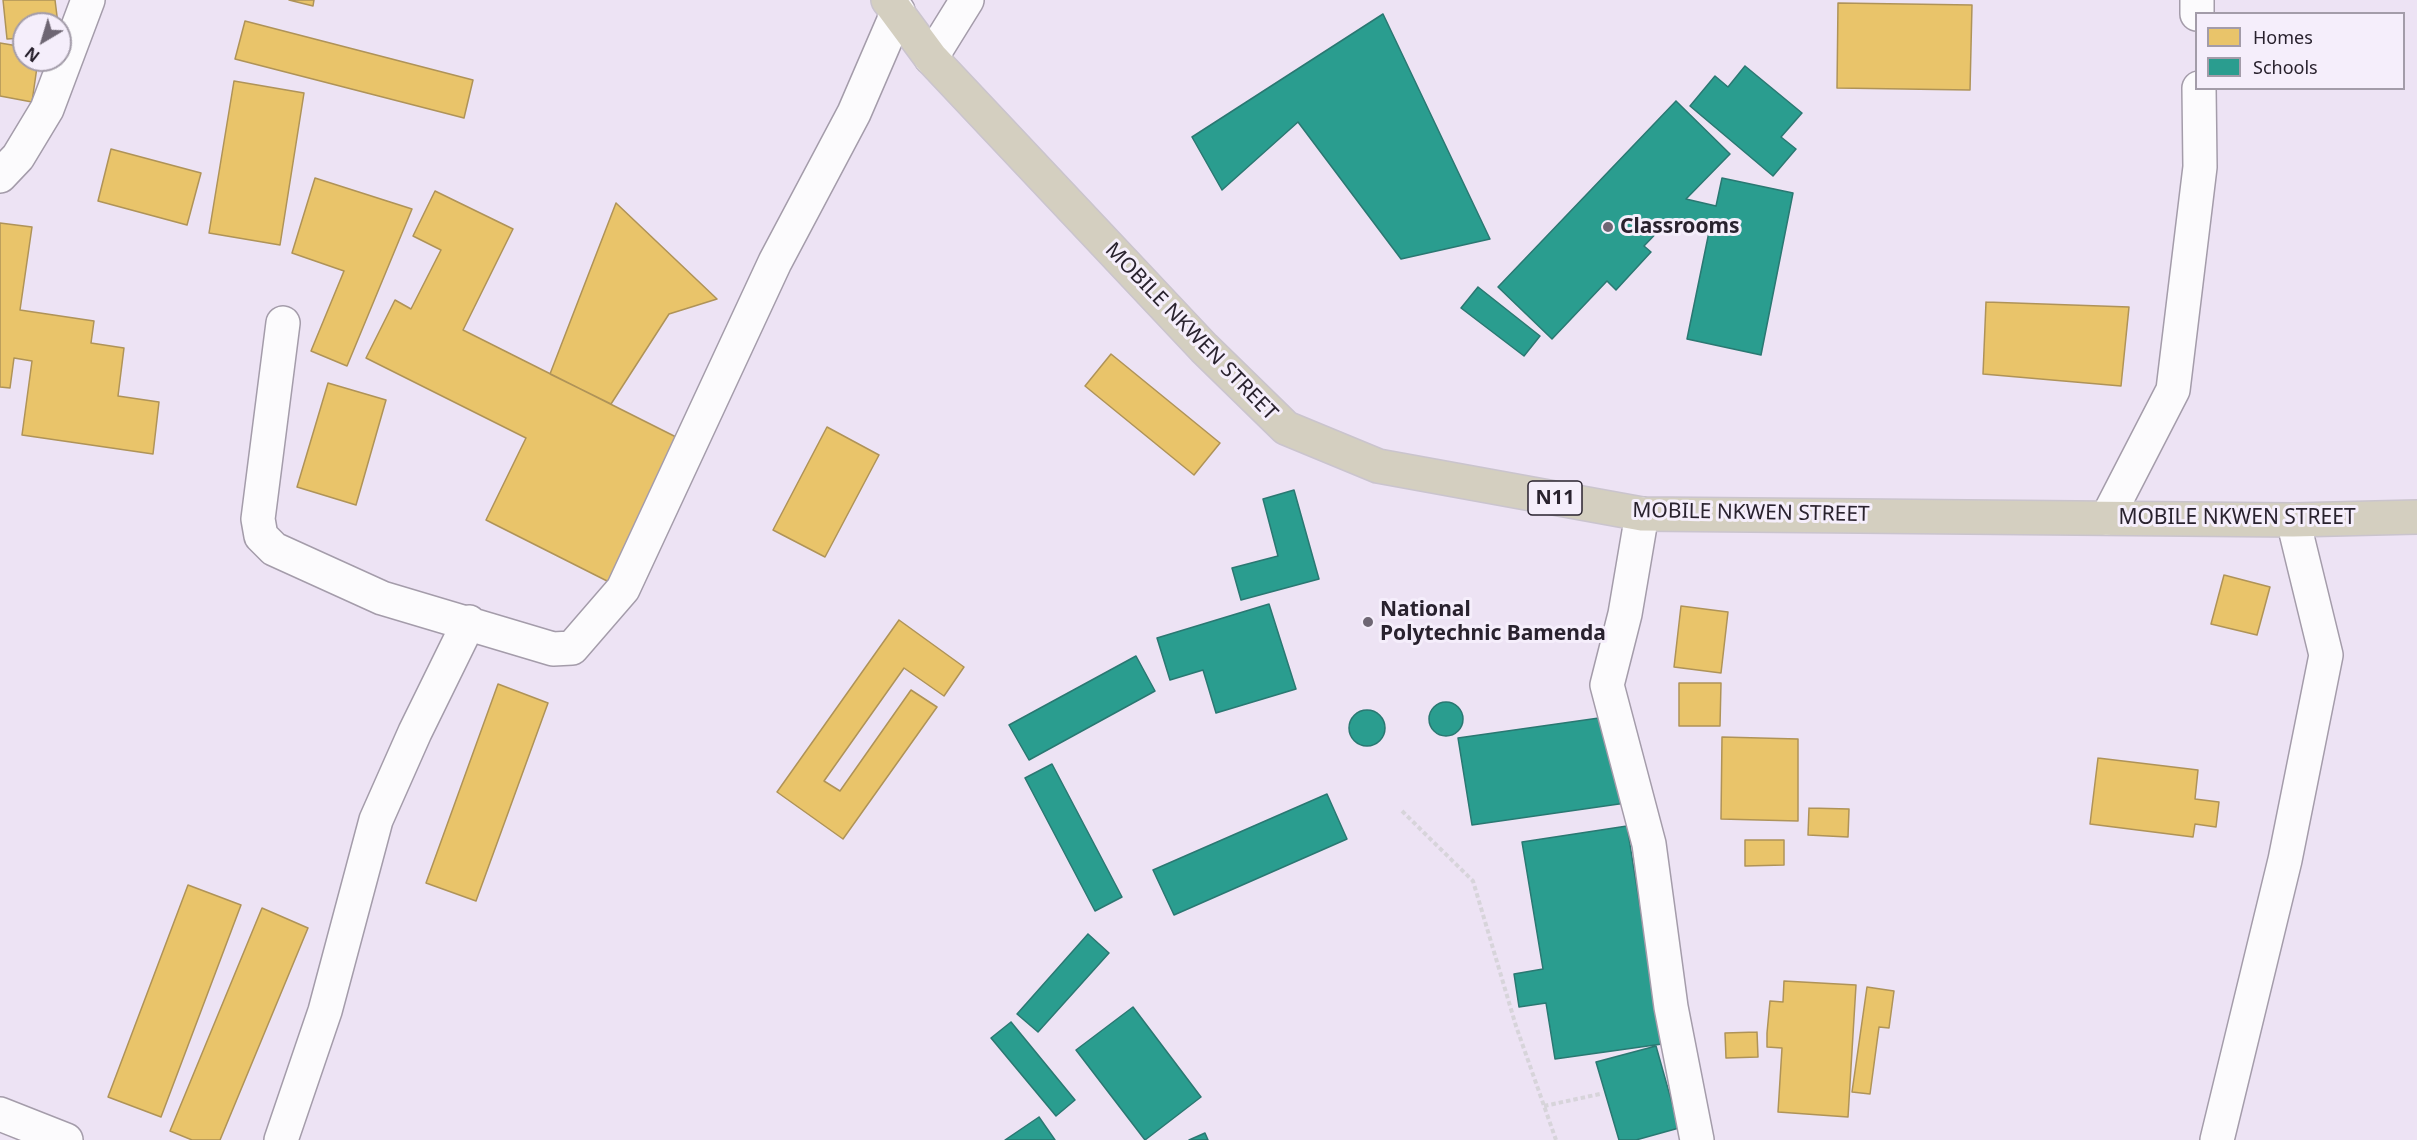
<!DOCTYPE html>
<style>
body{margin:0}
#map{position:relative;width:2417px;height:1140px;overflow:hidden;background:#ede3f4;font-family:"Noto Sans",sans-serif}
canvas{display:block}
.legend{position:absolute;left:2195px;top:12px;width:210px;height:78px;box-sizing:border-box;background:#f5eefb;border:2px solid #a39ca9;margin:0;padding:8px 10px;list-style:none;font-size:18px;color:#29222e}
.legend li{display:flex;align-items:center;gap:12px;height:30px}
.legend b{width:30px;border:2px solid #a39ca9}
.north{position:absolute;left:12px;top:12px;width:60px;height:60px;box-sizing:border-box;background:#f5eefb;border:2px solid #a39ca9;border-radius:50%;rotate:218deg;font-size:16px;font-weight:700;line-height:24px;text-align:center;color:#29222e}
.north::after{content:'';display:block;margin:auto;width:21px;height:27px;background:#6e6673;clip-path:polygon(50% 0,100% 100%,50% 72%,0 100%)}
</style>
<div id="map">
<canvas width="2417" height="1140"></canvas>
<ul class="legend">
<li><b style="height:16px;background:#e9c46a"></b>Homes</li>
<li><b style="height:16px;background:#2a9d8f"></b>Schools</li>
</ul>
<div class="north">N</div>
</div>
<script>
const ctx = document.querySelector('canvas').getContext('2d');
ctx.lineJoin = 'round';
function fill(path, color) { ctx.fillStyle = color; ctx.fill(path, 'evenodd'); }
const shape = rows => new Path2D(rows.map(r => 'M' + r).join(''));
function stroke(path, color, width, dash) { ctx.strokeStyle = color; ctx.lineWidth = width; ctx.lineCap = dash ? 'butt' : 'round'; ctx.setLineDash(dash || []); ctx.stroke(path); }
function drawText(font, color, halo, rows, align = 'center') {
  ctx.font = font + ' "Noto Sans",sans-serif'; ctx.lineWidth = 6; ctx.setLineDash([]); ctx.textBaseline = 'middle'; ctx.strokeStyle = halo; ctx.fillStyle = color; for (const [text, x, y, turn = 0] of rows) {
    ctx.save(); ctx.translate(x, y); ctx.rotate((+turn || 0) * Math.PI / 180); ctx.textAlign = isNaN(turn) ? turn : align; if (halo) ctx.strokeText(text, 0, 0); ctx.fillText(text, 0, 0); ctx.restore();
  }
}
const homes = shape([
 [3,0,55,0,58,24,24,24,24,38,7,39,3,0],
 [289,0,314,0,313,6,289,0],
 [1838,3,1972,5,1970,90,1837,88,1838,3],
 [245,21,473,80,464,118,235,59,245,21],
 [0,43,24,47,24,60,38,60,32,102,0,96,0,43],
 [234,81,304,93,280,245,209,233,234,81],
 [111,149,201,173,187,225,98,201,111,149],
 [315,178,412,209,347,366,311,351,344,271,292,253,315,178],
 [435,191,513,229,463,330,688,443,617,586,486,520,526,438,366,358,395,300,411,309,441,250,413,236,435,191],
 [616,203,717,299,669,314,611,404,550,374,616,203],
 [0,223,32,227,20,310,94,321,91,343,124,348,118,396,159,402,153,454,22,435,32,361,14,358,10,388,0,387,0,223],
 [1986,302,2129,307,2121,386,1983,374,1986,302],
 [1111,354,1220,443,1194,475,1085,386,1111,354],
 [328,383,386,400,356,505,297,487,328,383],
 [827,427,879,455,825,557,773,530,827,427],
 [2224,575,2270,587,2257,635,2211,624,2224,575],
 [1681,606,1728,612,1721,673,1674,667,1681,606],
 [899,620,964,667,944,696,904,668,824,781,840,791,911,690,937,707,843,839,777,792,899,620],
 [1679,683,1721,683,1720,726,1679,726,1679,683],
 [498,684,548,703,476,901,426,883,498,684],
 [1722,737,1798,739,1798,821,1721,819,1722,737],
 [2098,758,2198,770,2195,799,2219,802,2216,827,2195,824,2193,837,2090,824,2098,758],
 [1809,808,1849,809,1848,837,1808,835,1809,808],
 [1745,840,1784,840,1784,865,1745,866,1745,840],
 [188,885,241,905,161,1117,108,1097,188,885],
 [262,908,308,928,220,1140,192,1140,170,1131,262,908],
 [1784,981,1856,985,1848,1117,1778,1112,1782,1048,1767,1047,1767,1033,1770,1001,1783,1002,1784,981],
 [1867,987,1894,991,1889,1028,1879,1027,1870,1094,1852,1092,1867,987],
 [1757,1032,1758,1057,1726,1058,1725,1033,1757,1032]
]);
fill(homes, '#e9c46a');
stroke(homes, '#af9358', 1.5);
const schools = shape([
 [1383,14,1490,239,1401,259,1298,122,1222,190,1192,137,1383,14],
 [1745,66,1802,113,1781,137,1796,149,1773,176,1690,106,1715,76,1728,87,1745,66],
 [1676,101,1730,154,1686,199,1716,206,1722,178,1793,193,1761,355,1687,339,1709,232,1666,223,1644,246,1651,252,1616,290,1607,281,1552,339,1498,287,1676,101],
 [1478,287,1540,336,1524,356,1461,308,1478,287],
 [1294,490,1319,579,1241,600,1232,568,1278,556,1263,499,1294,490],
 [1269,604,1296,689,1216,713,1203,670,1170,680,1157,638,1269,604],
 [1136,656,1155,691,1029,760,1009,725,1136,656],
 '1429 719a17 17 0 1 1 34 0a17 17 0 1 1-34 0Z',
 '1349 728a18 18 0 1 1 36 0a18 18 0 1 1-36 0Z',
 [1613,716,1626,803,1472,825,1458,738,1613,716],
 [1052,764,1122,897,1095,911,1025,778,1052,764],
 [1327,794,1347,839,1174,915,1153,870,1327,794],
 [1627,826,1662,1044,1555,1059,1546,1003,1519,1007,1514,974,1543,969,1522,842,1627,826],
 [1088,934,1109,953,1038,1032,1017,1014,1088,934],
 [1133,1007,1201,1097,1145,1140,1076,1050,1133,1007],
 [1011,1022,1075,1100,1056,1116,991,1038,1011,1022],
 [1656,1046,1679,1128,1636,1140,1619,1140,1596,1062,1656,1046],
 [1039,1117,1055,1140,1005,1140,1039,1117],
 [1205,1133,1208,1140,1189,1140,1205,1133]
]);
fill(schools, '#2a9d8f');
stroke(schools, '#2a7872', 1.5);
const minor = shape([
 [2197,0,2197,14],
 [931,58,967,0],
 [0,176,18,157,47,109,88,0],
 [283,323,258,519,261,536,274,549,382,598,553,649,572,648,623,589,775,262,854,113,898,11],
 [1642,514,1625,614,1607,685,1649,844,1671,1007,1697,1140],
 [2107,518,2173,390,2200,167,2199,88],
 [0,1114,66,1140],
 [281,1140,325,1011,376,820,415,732,469,622],
 [2217,1140,2285,860,2326,655,2293,520]
]);
const highway = shape([
 [888,0,931,58,1204,348,1286,428,1378,466,1642,514,2293,520,2417,517]
]);
stroke(minor, '#a49caa', 36);
stroke(highway, '#cac4cd', 36);
stroke(shape([
 [1402,811,1473,881,1516,1026,1556,1140],
 [1544,1106,1600,1094]
]), '#d7d4da', 4, [4.5, 3]);
stroke(minor, '#fcfbfd', 33);
stroke(highway, '#d4cfc0', 33);
for (const [x, y, r, color] of [
 [1608,227,6,"#6e6673"],
 [1368,622,6,"#6e6673"]
]) { const dot = new Path2D(); dot.arc(x, y, r, 0, 2 * Math.PI); ctx.fillStyle = color; ctx.fill(dot); stroke(dot, '#f5eefb', 2); }
for (const [x, y, w] of [
 [1555,498,54]
]) { const box = new Path2D(); box.roundRect(x - w / 2, y - 17, w, 34, 4.5); ctx.fillStyle = '#f5eefb'; ctx.fill(box); stroke(box, '#29222e', 1.5); }
drawText('bold 20px', '#29222e', null, [
 ["N11",1555,498]
]);
drawText('bold 21px', '#29222e', '#f5eefb', [
 ["Classrooms",1620,227],
 ["National",1380,610],
 ["Polytechnic Bamenda",1380,634]
], 'left');
drawText('21px', '#29222e', '#f5eefb', [
 ["MOBILE NKWEN STREET",1191,332,46],
 ["MOBILE NKWEN STREET",1751,513,1],
 ["MOBILE NKWEN STREET",2237,518]
]);
</script>
